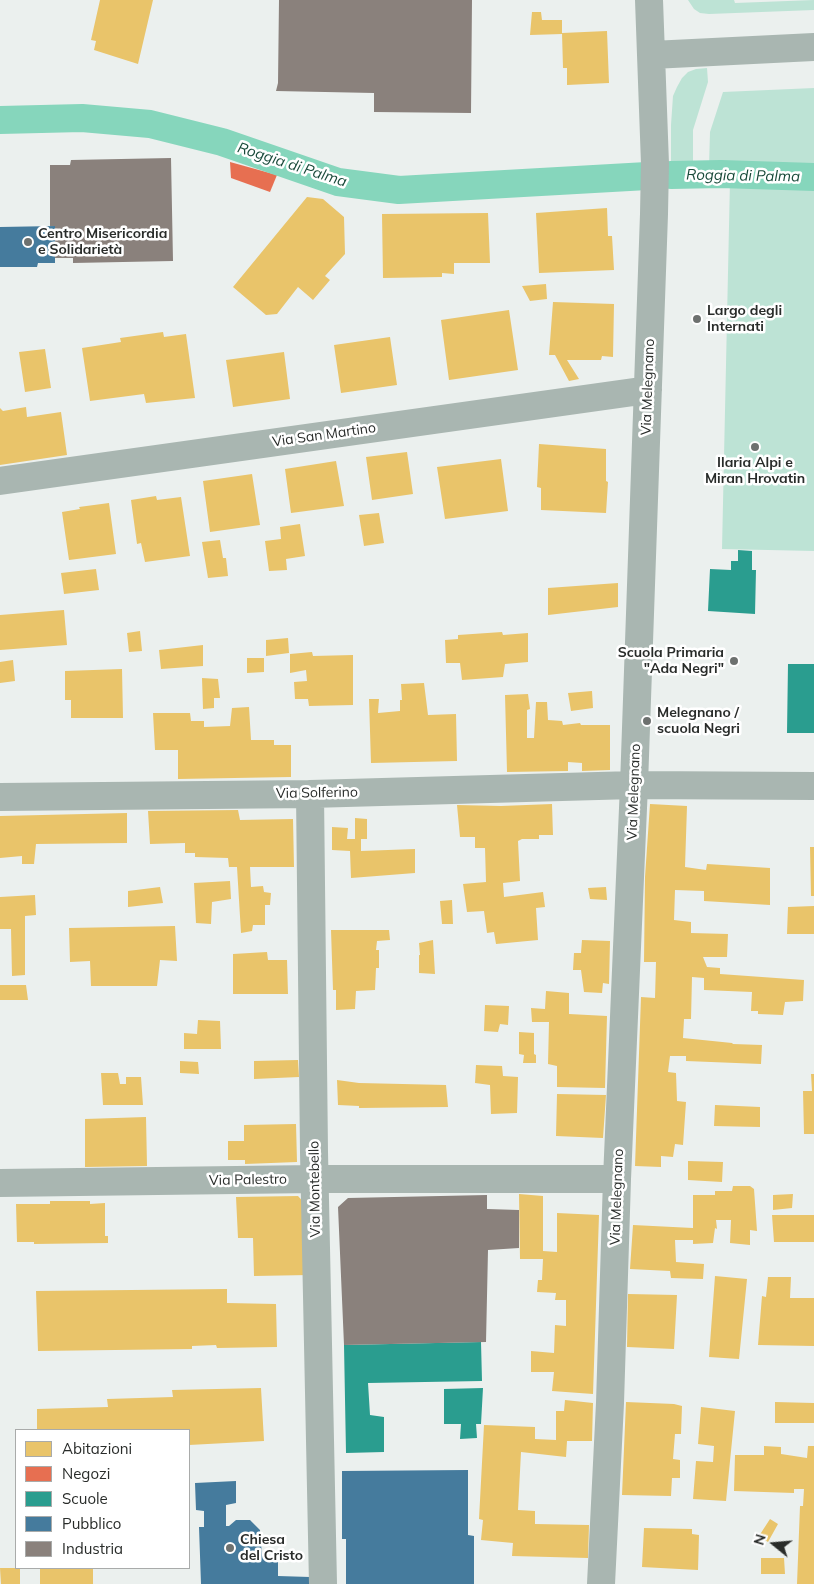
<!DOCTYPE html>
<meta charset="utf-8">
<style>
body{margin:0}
#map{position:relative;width:814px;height:1584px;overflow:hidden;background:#ebf0ee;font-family:Mulish,sans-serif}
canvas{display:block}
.legend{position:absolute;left:15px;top:1429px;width:175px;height:140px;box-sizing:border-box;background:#fff;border:1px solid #a9abaa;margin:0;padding:6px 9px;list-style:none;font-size:15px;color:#292c2a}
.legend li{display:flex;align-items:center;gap:10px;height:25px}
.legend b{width:25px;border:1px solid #a9abaa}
.north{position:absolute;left:749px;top:1519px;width:50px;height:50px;-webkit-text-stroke:4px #fff;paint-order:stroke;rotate:287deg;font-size:14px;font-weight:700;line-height:20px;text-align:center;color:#292c2a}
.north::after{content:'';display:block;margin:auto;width:18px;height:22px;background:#292c2a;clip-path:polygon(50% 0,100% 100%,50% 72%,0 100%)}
</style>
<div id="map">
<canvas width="814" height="1584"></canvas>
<ul class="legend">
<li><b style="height:14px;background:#e9c46a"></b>Abitazioni</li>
<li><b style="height:14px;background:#e76f51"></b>Negozi</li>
<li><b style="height:14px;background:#2a9d8f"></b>Scuole</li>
<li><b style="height:14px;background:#457b9d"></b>Pubblico</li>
<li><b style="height:14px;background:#8a817c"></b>Industria</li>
</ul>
<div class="north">N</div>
</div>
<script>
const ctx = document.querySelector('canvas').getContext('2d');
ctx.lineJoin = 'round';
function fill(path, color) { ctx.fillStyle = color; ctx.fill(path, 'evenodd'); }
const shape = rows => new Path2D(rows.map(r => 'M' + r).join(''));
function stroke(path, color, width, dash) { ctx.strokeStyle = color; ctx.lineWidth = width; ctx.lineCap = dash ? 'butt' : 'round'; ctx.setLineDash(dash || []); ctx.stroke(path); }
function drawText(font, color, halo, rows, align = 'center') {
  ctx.font = font + ' Mulish,sans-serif'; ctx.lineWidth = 5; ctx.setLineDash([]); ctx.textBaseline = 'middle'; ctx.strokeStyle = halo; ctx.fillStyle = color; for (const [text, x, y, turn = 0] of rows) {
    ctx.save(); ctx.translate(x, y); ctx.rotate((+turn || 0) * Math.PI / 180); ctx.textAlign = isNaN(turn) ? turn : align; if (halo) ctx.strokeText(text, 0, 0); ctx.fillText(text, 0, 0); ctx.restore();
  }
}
fill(shape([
 [688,0,734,0,735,3,814,0,814,10,709,14,700,13,694,9],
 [707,68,708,82,693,130,693,167,671,168,671,125,673,96,677,87,682,78,688,72,696,69],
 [814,88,814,164,709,167,710,132,723,92],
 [730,180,814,183,814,551,722,549]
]), '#bde3d5');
fill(shape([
 [100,0,153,0,138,64,94,50,96,41,91,40],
 [532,12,541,12,542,20,562,20,562,34,530,35],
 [607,31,609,83,567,85,567,68,563,68,562,33],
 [307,197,323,199,344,217,345,254,325,276,330,280,313,300,298,287,277,314,266,315,233,287],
 [607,208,608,236,612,236,614,270,539,273,536,213],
 [488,213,490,263,454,263,454,274,442,273,442,277,383,278,382,214],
 [546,284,547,299,530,301,522,286],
 [553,302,614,304,613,357,602,356,601,360,567,360,579,379,569,381,555,355,549,355],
 [509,310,518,370,449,380,441,320],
 [163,332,164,337,186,334,195,398,146,403,144,394,90,401,82,348,121,342,120,338],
 [390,337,397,385,341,393,334,345],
 [45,349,51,388,25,392,19,352],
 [284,352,290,399,233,407,226,360],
 [26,407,27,417,61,412,67,455,0,465,0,408,3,411],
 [539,444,606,449,606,481,608,482,606,513,541,510,541,488,537,487],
 [407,452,413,494,372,500,366,457],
 [501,459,508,511,445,519,437,467],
 [336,461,344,506,291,513,285,469],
 [252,474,260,525,210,532,203,481],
 [156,496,157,500,181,497,190,556,145,562,141,543,137,544,131,500],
 [109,503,116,554,69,560,62,512,80,509,79,507],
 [379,513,384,543,364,546,359,515],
 [300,524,305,556,286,559,287,570,269,571,265,541,281,539,280,527],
 [220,540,223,558,226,558,228,576,208,578,202,542],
 [96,569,99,590,64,594,61,573],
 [618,583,618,607,548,615,548,588],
 [64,610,67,645,0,650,0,615],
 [140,631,142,651,129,652,127,633],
 [502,632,503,635,528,633,528,662,505,664,503,677,462,680,460,663,446,663,445,640,458,639,458,635],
 [288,638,289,653,266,656,266,640],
 [203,645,203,666,161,669,159,650],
 [312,652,313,656,353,655,353,705,309,706,308,699,295,699,294,682,307,681,306,670,290,673,290,654],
 [247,658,264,658,264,672,247,673],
 [13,660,15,681,0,683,0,662],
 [122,669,123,718,71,718,71,700,65,700,65,671],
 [202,678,218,679,220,698,214,698,214,708,203,709],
 [424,683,428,715,456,714,457,761,371,763,369,699,379,699,378,713,400,711,400,700,402,700,401,684],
 [592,691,593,708,571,711,568,693],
 [528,694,530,709,527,710,527,738,534,738,536,702,547,702,548,720,562,721,563,725,580,723,581,725,610,725,610,770,582,771,582,763,568,762,568,771,507,772,505,695],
 [249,707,251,740,274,740,274,745,291,745,291,777,178,779,178,750,155,750,153,713,190,713,191,721,204,721,204,727,230,726,232,708],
 [552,804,553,835,539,835,539,839,522,839,518,841,520,881,503,883,504,897,543,892,545,907,536,908,538,940,496,944,494,932,487,933,484,911,467,912,463,884,486,882,485,848,475,848,475,837,460,837,457,805,501,806],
 [650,804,687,806,685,867,706,870,707,864,770,868,770,905,704,901,704,891,675,890,674,920,691,922,691,933,728,934,727,957,703,957,707,967,720,968,720,974,804,980,803,1001,785,1002,783,1015,758,1014,758,1011,751,1011,752,992,704,990,704,978,692,977,691,1019,684,1019,683,1038,732,1043,733,1044,762,1045,761,1064,686,1061,686,1056,670,1056,668,1072,676,1073,677,1101,686,1102,683,1145,675,1144,673,1157,661,1156,661,1167,635,1166,641,997,655,998,656,962,644,962,645,877],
 [238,810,240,820,293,819,294,867,250,867,251,887,263,886,264,892,271,893,270,905,265,905,265,925,253,925,252,931,241,933,237,867,229,867,228,858,195,857,195,853,185,853,185,843,150,844,148,811],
 [127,813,127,843,36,844,34,864,22,864,22,856,0,858,0,816],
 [355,818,367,819,367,839,361,839,361,851,415,849,415,873,351,878,350,851,332,850,332,827,348,828,347,839,355,839],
 [810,847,814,847,814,896,811,896],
 [230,881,231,899,212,902,211,924,196,923,194,883],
 [160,887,163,903,128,907,128,891],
 [606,887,607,900,590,899,588,888],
 [35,895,36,915,25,916,25,975,12,976,11,929,0,929,0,897],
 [452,900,453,924,442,924,440,901],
 [814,906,814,934,787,934,788,907],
 [175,926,177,961,160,960,157,986,91,986,90,961,70,962,69,928],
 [331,930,389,930,390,940,377,941,376,950,379,950,379,968,376,968,375,990,356,991,355,1009,336,1010,336,990,333,990],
 [433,940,435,974,419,973,419,955,420,955,419,943],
 [582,940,610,941,609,984,603,983,602,993,584,992,581,970,573,970,574,953,581,953],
 [267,952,268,960,287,960,288,994,233,994,233,954],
 [0,985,26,985,28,1000,0,1000],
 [546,991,569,993,569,1014,607,1016,605,1088,557,1087,557,1066,548,1064,549,1022,532,1022,531,1008,545,1009],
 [485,1005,509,1006,508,1025,500,1024,498,1032,484,1031],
 [198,1020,220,1021,221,1049,184,1049,184,1033,197,1034],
 [519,1032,534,1033,534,1054,536,1055,536,1063,523,1063,524,1055,519,1054],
 [298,1060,299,1077,254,1079,254,1061],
 [180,1061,198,1062,199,1074,180,1073],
 [476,1065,502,1066,503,1076,518,1077,517,1113,491,1114,490,1085,475,1083],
 [101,1073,118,1073,120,1084,126,1084,126,1077,141,1077,143,1105,103,1105],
 [811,1074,814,1074,814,1134,804,1134,803,1091,812,1091],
 [337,1080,359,1083,446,1085,448,1107,359,1108,359,1106,338,1105],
 [557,1094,606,1095,603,1138,556,1136],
 [715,1105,760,1107,760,1127,714,1126],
 [146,1117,147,1166,85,1167,85,1119],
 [296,1124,297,1162,245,1164,245,1160,228,1160,228,1141,244,1141,244,1125],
 [688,1161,723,1162,722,1182,688,1180],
 [733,1186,750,1186,754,1189,757,1231,750,1230,750,1245,730,1243,731,1220,716,1220,717,1229,715,1228,713,1243,693,1244,693,1240,675,1240,676,1262,704,1264,703,1279,671,1278,670,1271,630,1269,633,1225,693,1228,693,1195,715,1195,715,1191,732,1191],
 [519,1194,543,1196,543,1251,557,1252,557,1213,599,1215,593,1394,552,1391,554,1372,531,1372,531,1351,554,1353,555,1325,566,1326,566,1300,555,1300,556,1293,537,1292,538,1280,542,1280,543,1259,520,1259],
 [793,1194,792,1208,773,1210,773,1195],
 [298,1196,307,1206,309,1275,254,1276,253,1238,238,1238,236,1197],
 [50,1201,90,1201,90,1204,105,1203,105,1236,108,1236,108,1243,34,1244,34,1242,17,1242,16,1204,50,1204],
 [772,1215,814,1215,814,1242,774,1242],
 [715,1276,747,1279,739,1359,709,1357],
 [768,1277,791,1277,790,1298,814,1298,814,1346,758,1345,762,1296,766,1297],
 [227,1289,227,1303,276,1304,277,1347,217,1348,216,1345,192,1346,192,1349,38,1351,36,1291],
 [628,1294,677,1295,674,1349,627,1347],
 [261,1388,264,1441,189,1445,189,1430,37,1430,37,1409,108,1407,107,1399,173,1397,172,1390],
 [565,1400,593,1403,592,1441,567,1441,566,1457,521,1452,518,1510,535,1511,535,1524,589,1525,588,1558,512,1556,513,1543,481,1540,483,1520,479,1519,484,1425,535,1427,535,1439,556,1440,556,1411,564,1411],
 [626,1402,674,1404,682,1406,681,1434,675,1434,673,1459,680,1460,680,1478,672,1478,671,1496,622,1495],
 [775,1402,814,1403,814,1423,775,1423],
 [701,1407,735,1411,726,1501,693,1499,696,1461,713,1462,714,1446,698,1444],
 [764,1446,781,1447,781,1454,807,1458,808,1446,814,1446,814,1584,797,1584,800,1506,803,1506,804,1489,794,1489,794,1493,734,1491,735,1455,764,1455],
 [770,1519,778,1524,768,1542,759,1536],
 [644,1528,692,1529,692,1534,699,1535,698,1570,642,1567],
 [761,1558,784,1558,785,1574,761,1574],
 [0,1568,20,1568,20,1584,1,1584],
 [40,1568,93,1568,93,1584,40,1584]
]), '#e9c46a');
fill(shape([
 [230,162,277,175,270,192,231,178]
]), '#e76f51');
fill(shape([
 [738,550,752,551,752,570,756,570,755,614,708,611,710,569,731,570,731,561,738,561],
 [788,664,814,664,814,733,787,733],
 [481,1342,482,1381,368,1383,370,1415,384,1417,384,1452,346,1453,344,1345],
 [483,1388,481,1424,476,1424,477,1438,460,1439,461,1424,444,1424,444,1389]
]), '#2a9d8f');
fill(shape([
 [55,226,55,263,38,263,37,267,0,267,0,227],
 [468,1470,468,1535,474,1536,474,1584,346,1584,346,1539,342,1539,342,1471],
 [236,1481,236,1503,226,1505,226,1526,229,1526,236,1520,250,1520,260,1530,262,1556,270,1556,278,1562,278,1576,310,1577,310,1584,201,1584,199,1527,204,1527,204,1511,196,1510,195,1483]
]), '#457b9d');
fill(shape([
 [279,0,472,0,471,113,374,112,374,93,276,91,278,83],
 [171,158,173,261,73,263,73,258,55,258,55,226,50,226,50,165,70,165,71,160],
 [487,1195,487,1209,519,1210,519,1248,488,1250,486,1342,344,1345,338,1207,348,1198]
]), '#8a817c');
stroke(shape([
 [0,120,82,118,150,124,222,142,338,182,399,190,647,176],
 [671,175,721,174,814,177]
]), '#86d6bc', 28);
stroke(shape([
 [652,55,814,47],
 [0,481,648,390],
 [310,794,314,1152,323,1584],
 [0,797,310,794,634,785,814,786],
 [0,1183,315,1179,617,1179],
 [601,1584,610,1403,617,1179,634,785,654,214,655,164,649,0]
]), '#a9b6b1', 28);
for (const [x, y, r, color] of [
 [28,242,5,"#6d716f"],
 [697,319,5,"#6d716f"],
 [755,447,5,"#6d716f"],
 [734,661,5,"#6d716f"],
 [647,721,5,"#6d716f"],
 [230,1548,5,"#6d716f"]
]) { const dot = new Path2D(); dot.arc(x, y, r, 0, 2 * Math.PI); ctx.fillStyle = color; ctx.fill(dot); stroke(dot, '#fff', 2); }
drawText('bold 14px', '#292c2a', '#fff', [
 ["Centro Misericordia",38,234],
 ["e Solidarietà",38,250],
 ["Largo degli",707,311],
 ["Internati",707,327],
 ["Ilaria Alpi e",755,463,"center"],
 ["Miran Hrovatin",755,479,"center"],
 ["Scuola Primaria",724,653,"right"],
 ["\"Ada Negri\"",724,669,"right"],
 ["Melegnano /",657,713],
 ["scuola Negri",657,729],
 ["Chiesa",240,1540],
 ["del Cristo",240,1556]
], 'left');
drawText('14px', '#292c2a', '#fff', [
 ["Via Melegnano",648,387,-88],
 ["Via San Martino",324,435,-8],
 ["Via Melegnano",634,792,-88],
 ["Via Solferino",317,793,-1],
 ["Via Palestro",248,1180,-1],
 ["Via Montebello",315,1189,-91],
 ["Via Melegnano",617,1197,-88]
]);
drawText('italic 15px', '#194a3a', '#fff', [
 ["Roggia di Palma",292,165,18],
 ["Roggia di Palma",743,176,1]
]);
</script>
